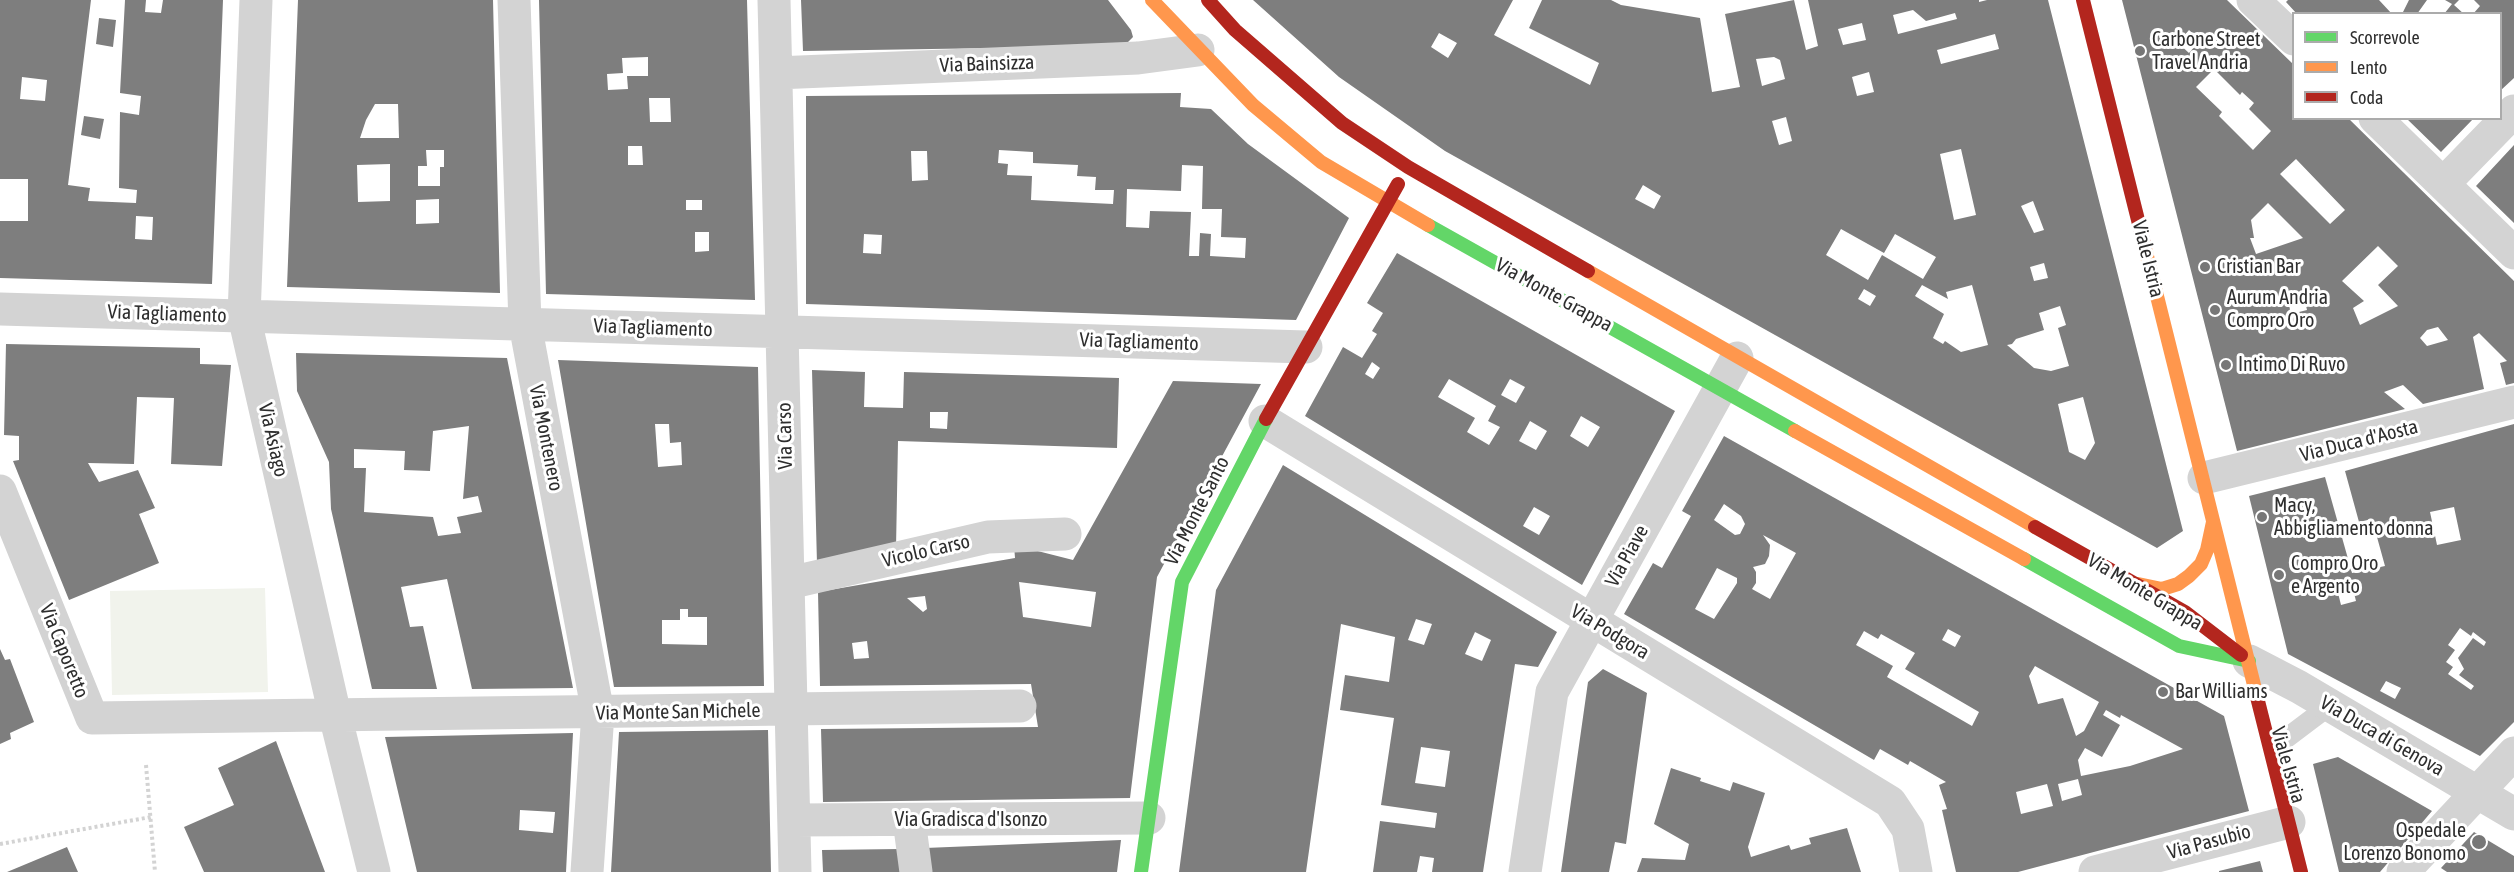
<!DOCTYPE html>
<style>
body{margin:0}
#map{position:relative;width:2514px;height:872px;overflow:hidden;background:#fff;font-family:"Asap Condensed",sans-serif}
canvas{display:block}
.legend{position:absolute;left:2292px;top:12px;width:210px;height:108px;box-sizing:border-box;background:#fff;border:2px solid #ababab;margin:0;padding:8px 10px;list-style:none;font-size:18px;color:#2e2e2e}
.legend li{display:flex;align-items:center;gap:12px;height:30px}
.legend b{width:30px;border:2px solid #ababab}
</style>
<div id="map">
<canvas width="2514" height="872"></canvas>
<ul class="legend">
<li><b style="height:8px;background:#63d668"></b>Scorrevole</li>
<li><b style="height:8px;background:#ff974d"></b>Lento</li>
<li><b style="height:8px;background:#b3261e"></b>Coda</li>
</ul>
</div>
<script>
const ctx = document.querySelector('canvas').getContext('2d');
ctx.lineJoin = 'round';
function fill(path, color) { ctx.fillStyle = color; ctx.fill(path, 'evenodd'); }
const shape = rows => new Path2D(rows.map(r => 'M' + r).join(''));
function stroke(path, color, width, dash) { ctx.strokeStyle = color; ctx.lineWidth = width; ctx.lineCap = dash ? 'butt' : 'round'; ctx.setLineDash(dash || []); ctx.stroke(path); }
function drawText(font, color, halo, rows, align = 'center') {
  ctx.font = font + ' "Asap Condensed",sans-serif'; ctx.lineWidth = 6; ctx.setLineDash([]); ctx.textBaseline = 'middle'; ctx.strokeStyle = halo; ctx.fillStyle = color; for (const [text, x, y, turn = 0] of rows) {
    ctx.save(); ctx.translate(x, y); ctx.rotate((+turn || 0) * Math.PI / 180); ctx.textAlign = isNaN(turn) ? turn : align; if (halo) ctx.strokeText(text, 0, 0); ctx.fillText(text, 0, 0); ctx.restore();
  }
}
fill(shape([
 [265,588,268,692,112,695,110,591]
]), '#f1f3ec');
fill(shape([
 [0,0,91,0,68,185,90,188,88,201,136,203,137,190,119,188,120,112,139,115,141,96,120,93,125,0,146,0,145,12,161,13,163,0,223,0,212,284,0,278,0,221,28,221,28,179,0,179],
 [22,77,47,80,45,101,20,99],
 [136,216,153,217,152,240,135,239],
 [298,0,493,0,500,293,287,287],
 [375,104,398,104,399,138,360,138,366,120],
 [426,150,444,150,444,167,440,167,440,186,418,186,418,166,427,166],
 [390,164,390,201,358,202,357,165],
 [439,199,439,223,416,224,416,200],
 [539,0,747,0,755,300,546,294],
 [648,57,648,76,627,76,628,89,608,90,607,74,623,73,622,58],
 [649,98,670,98,671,122,650,122],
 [628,146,642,146,643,165,628,165],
 [686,200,702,200,702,210,686,210],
 [695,232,709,232,709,251,695,252],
 [801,0,1108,0,1131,30,1133,37,1124,46,803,51],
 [1253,0,1513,0,1494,35,1590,85,1599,63,1529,28,1542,0,1611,0,1621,5,1700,18,1712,92,1740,87,1725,14,1794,0,1806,50,1818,46,1808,0,1979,0,1979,2,1987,0,2048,0,2183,531,2157,548,1445,151,1339,77],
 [1913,10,1926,21,1955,13,1957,19,1898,34,1893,15],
 [1862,23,1866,40,1843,45,1838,29],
 [1439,33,1457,43,1448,58,1431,47],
 [1995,34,1999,49,1941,64,1937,50],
 [1774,57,1780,60,1785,79,1762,86,1756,59],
 [1869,72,1874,92,1857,96,1852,77],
 [1786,117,1792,141,1779,145,1772,121],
 [1961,149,1976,215,1954,220,1940,154],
 [1643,185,1661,196,1654,209,1635,199],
 [2033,201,2044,230,2034,233,2021,206],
 [1841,229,1884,253,1895,234,1936,257,1923,279,1882,255,1868,280,1826,255],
 [2044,263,2048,278,2034,281,2030,267],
 [1922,285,1948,299,1946,292,1972,285,1988,345,1961,352,1945,341,1943,344,1933,338,1944,314,1915,296],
 [1864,289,1876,296,1870,306,1858,299],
 [2060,306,2066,325,2058,328,2069,366,2051,371,2034,368,2007,345,2012,344,2016,339,2044,330,2039,313],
 [2083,397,2095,443,2085,460,2069,452,2058,404],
 [2122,0,2227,0,2294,65,2294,118,2348,118,2514,281,2514,383,2506,385,2500,363,2507,361,2479,333,2473,337,2484,389,2423,404,2403,385,2384,392,2405,409,2237,451],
 [2189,30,2200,40,2189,53,2178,43],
 [2214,69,2240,95,2242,92,2254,103,2249,109,2271,131,2253,150,2219,116,2222,112,2196,87],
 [2296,159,2345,210,2330,224,2280,174],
 [2268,203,2303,238,2256,254,2250,238,2254,238,2251,220],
 [2378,246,2398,266,2378,285,2398,306,2360,325,2353,308,2364,301,2342,281],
 [2303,292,2307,310,2291,314,2287,296],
 [2438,327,2448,340,2427,346,2420,338,2427,330],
 [2288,0,2379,0,2392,14,2297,14,2286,2],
 [2409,0,2427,0,2417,14,2402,14],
 [2445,0,2459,0,2454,5,2464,14,2444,14,2452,4],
 [2474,0,2514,0,2514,78,2500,91,2500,14,2473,14,2480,6],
 [99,18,116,20,113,47,96,44],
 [1181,93,1180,107,1211,109,1248,144,1349,218,1296,320,806,304,806,96],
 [999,150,1033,152,1033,163,1078,165,1077,176,1096,177,1095,190,1114,190,1113,204,1031,200,1032,176,1007,175,1008,164,998,163],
 [911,151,927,151,928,180,912,181],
 [1182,165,1203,166,1202,209,1222,209,1221,237,1246,238,1245,258,1210,256,1211,234,1200,233,1199,256,1189,256,1191,212,1150,211,1149,228,1126,227,1127,189,1181,191],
 [864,234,882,235,881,254,863,253],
 [84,116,104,119,100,139,81,135],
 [2406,118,2474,118,2441,152],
 [2514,145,2514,223,2476,186],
 [1397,253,1675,411,1582,585,1305,416,1343,347,1362,358,1377,334,1372,331,1383,313,1367,303],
 [1372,362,1380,368,1373,379,1365,374],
 [1449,379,1496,406,1488,421,1500,427,1489,445,1467,432,1475,418,1438,397],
 [1510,379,1525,387,1516,403,1501,395],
 [1581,416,1600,427,1588,447,1570,436],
 [1530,421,1547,431,1536,450,1519,441],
 [1534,507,1550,516,1539,535,1523,526],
 [6,344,200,348,200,364,231,365,222,466,171,464,174,398,137,397,134,464,88,463,99,482,138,470,155,508,139,514,159,563,69,600,13,461,19,460,19,436,4,435],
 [296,353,507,358,573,688,472,689,447,579,401,587,410,627,423,626,437,689,372,689,331,509,329,462,297,391],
 [469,426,463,499,478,496,482,512,457,517,461,533,438,536,433,517,364,512,366,468,354,468,354,449,405,451,404,470,430,471,433,431],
 [558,360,758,367,764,686,614,687],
 [655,424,669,424,670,443,681,442,682,465,658,467],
 [680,609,688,609,688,617,707,617,707,645,662,644,662,620,680,620],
 [812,370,865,372,864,407,903,408,904,372,1119,378,1117,448,898,441,896,548,817,564],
 [930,412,948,412,947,429,930,428],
 [1173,381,1261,384,1157,577,1130,798,823,802,821,729,1038,727,1031,684,820,686,818,592,1015,558,1014,545,1073,560],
 [1019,582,1096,592,1091,627,1023,617],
 [925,596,927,609,923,612,907,598],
 [867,641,869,658,854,659,852,643],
 [2514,424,2514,722,2480,756,2288,654,2249,496,2325,477,2352,573,2385,566,2372,519,2359,522,2345,471],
 [2454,507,2461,540,2437,545,2430,512],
 [2352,585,2356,601,2341,605,2337,589],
 [2460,628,2471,636,2473,632,2486,642,2484,646,2473,638,2458,658,2464,669,2459,675,2474,686,2471,690,2448,674,2453,667,2446,662,2455,650,2448,645],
 [2386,681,2401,688,2395,699,2380,691],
 [1724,436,2224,716,2249,811,2018,872,1956,872,1942,810,1947,809,1939,785,1946,782,1910,761,1908,765,1880,749,1874,760,1624,614,1653,563,1662,568,1691,516,1682,511],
 [1724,504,1741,516,1745,524,1740,534,1735,535,1714,520],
 [1763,535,1796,553,1770,599,1752,589,1756,583,1756,572,1753,567,1765,564,1769,556,1770,545],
 [1717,568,1737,578,1737,583,1714,619,1695,609],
 [1948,629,1961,636,1955,647,1942,640],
 [1864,631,1878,639,1881,634,1915,653,1905,669,1979,712,1972,726,1887,677,1893,666,1856,645],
 [2035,666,2099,702,2084,731,2076,736,2063,698,2038,704,2029,676],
 [2106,710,2120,718,2121,715,2183,749,2130,766,2081,776,2078,760,2085,748,2102,757,2120,725,2103,715],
 [2078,779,2082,795,2062,801,2058,784],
 [2047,784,2053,806,2021,814,2016,792],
 [1283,465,1557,632,1538,667,1515,664,1483,872,1432,872,1434,858,1420,856,1417,872,1373,872,1380,821,1435,828,1437,813,1381,805,1394,718,1340,710,1345,675,1389,682,1395,637,1341,624,1306,872,1179,872,1216,590],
 [1416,619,1432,624,1424,645,1408,640],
 [1475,632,1491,640,1482,661,1465,654],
 [1421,747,1450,751,1445,787,1415,783],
 [0,649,5,660,10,659,34,722,10,733,11,739,0,744],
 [1603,669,1647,693,1626,844,1615,842,1609,872,1561,872,1588,682],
 [768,730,771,872,611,872,619,732],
 [573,733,566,872,417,872,385,737],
 [520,810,555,812,553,833,519,830],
 [276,741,325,872,204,872,184,827,234,805,218,768],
 [2338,757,2432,811,2380,872,2339,872,2313,764],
 [1671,768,1701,778,1700,781,1730,791,1733,782,1765,793,1748,847,1751,857,1789,845,1791,850,1811,844,1809,838,1847,828,1861,872,1637,872,1642,858,1685,860,1689,844,1654,824],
 [2474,832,2514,856,2514,872,2447,872,2441,868],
 [1121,840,1117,872,928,872,925,848],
 [67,847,78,872,7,872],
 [900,849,903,872,823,872,822,850],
 [2260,861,2263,872,2219,872,2219,871]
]), '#7e7e7e');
stroke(shape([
 [146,765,155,872],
 [0,844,151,817]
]), '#d3d3d3', 4, [3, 3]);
stroke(shape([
 [2284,740,2329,706]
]), '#d3d3d3', 20);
stroke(shape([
 [256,0,244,316,335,715,374,872],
 [514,0,525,324,598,713,587,872],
 [774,0,795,872],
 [2253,0,2294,39],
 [776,73,1138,58,1198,50],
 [2375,118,2514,253],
 [2443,184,2514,111],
 [0,309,1306,347],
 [1265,421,1890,802,1908,829,1916,872],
 [2204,478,2514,402],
 [0,491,92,718,1020,706],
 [789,583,988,537,1065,534],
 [2249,661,2299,687,2514,814],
 [794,820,1149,818],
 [909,820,916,872],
 [1525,872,1552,692,1737,358],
 [2095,872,2289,822],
 [2403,872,2514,753]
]), '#d3d3d3', 33);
stroke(shape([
 [1428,225,1795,431],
 [2024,559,2179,646,2249,661],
 [1141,872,1182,582,1266,419]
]), '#63d668', 14);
stroke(shape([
 [1152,0,1253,105,1321,162,1428,225],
 [2145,248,2257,697],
 [1588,271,2035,527],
 [1795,431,2024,559],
 [2138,584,2162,589,2178,584,2189,576,2201,564,2207,550,2213,522]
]), '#ff974d', 14);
stroke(shape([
 [1208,0,1235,30,1342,123,1408,167,1588,271],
 [2083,0,2145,248],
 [1266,419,1398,184],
 [2035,527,2185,612,2241,655],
 [2257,697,2301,872]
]), '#b3261e', 14);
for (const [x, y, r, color] of [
 [2140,51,6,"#777"],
 [2205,267,6,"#777"],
 [2215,310,6,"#777"],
 [2226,365,6,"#777"],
 [2262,517,6,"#777"],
 [2279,575,6,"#777"],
 [2163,692,6,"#777"],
 [2479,842,8,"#777"]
]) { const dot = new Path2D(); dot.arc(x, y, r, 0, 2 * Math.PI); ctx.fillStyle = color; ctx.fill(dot); stroke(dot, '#fff', 2); }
drawText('20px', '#2e2e2e', '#fff', [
 ["Carbone Street",2152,40],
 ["Travel Andria",2152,63],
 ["Cristian Bar",2217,267],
 ["Aurum Andria",2227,298],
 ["Compro Oro",2227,321],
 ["Intimo Di Ruvo",2238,365],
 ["Macy,",2274,506],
 ["Abbigliamento donna",2274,529],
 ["Compro Oro",2291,564],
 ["e Argento",2291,587],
 ["Bar Williams",2175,692],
 ["Ospedale",2466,831,"right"],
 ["Lorenzo Bonomo",2466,854,"right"]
], 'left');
drawText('20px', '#2e2e2e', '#fff', [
 ["Via Bainsizza",987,64,-2],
 ["Viale Istria",2148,259,76],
 ["Via Monte Grappa",1554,295,29],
 ["Via Tagliamento",167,314,2],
 ["Via Tagliamento",653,328,2],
 ["Via Tagliamento",1139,342,2],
 ["Via Carso",785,436,-91],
 ["Via Montenero",546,438,79],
 ["Via Asiago",273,440,77],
 ["Via Duca d'Aosta",2359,441,-14],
 ["Via Monte Santo",1197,511,-63],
 ["Vicolo Carso",926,551,-13],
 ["Via Piave",1627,556,-61],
 ["Via Monte Grappa",2145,592,31],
 ["Via Podgora",1610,632,31],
 ["Via Caporetto",64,651,68],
 ["Via Monte San Michele",678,712,-1],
 ["Via Duca di Genova",2382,736,30],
 ["Viale Istria",2288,765,74],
 ["Via Gradisca d'Isonzo",971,820],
 ["Via Pasubio",2209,842,-15]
]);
</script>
